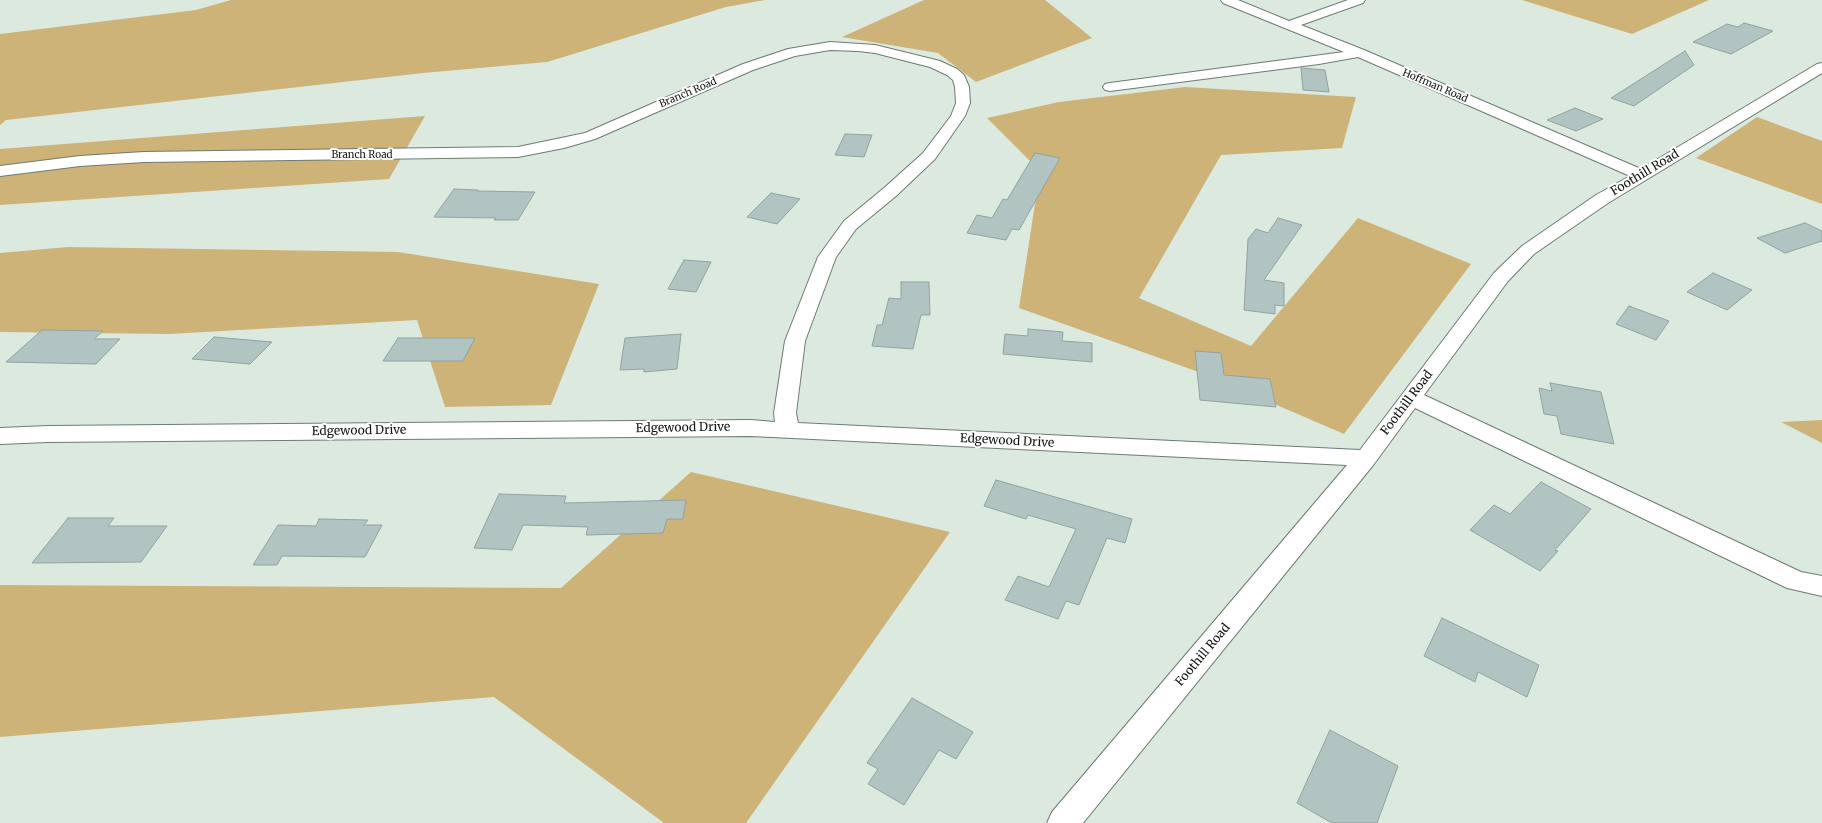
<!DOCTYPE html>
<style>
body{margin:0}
canvas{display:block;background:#dbe9de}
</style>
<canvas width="1822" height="823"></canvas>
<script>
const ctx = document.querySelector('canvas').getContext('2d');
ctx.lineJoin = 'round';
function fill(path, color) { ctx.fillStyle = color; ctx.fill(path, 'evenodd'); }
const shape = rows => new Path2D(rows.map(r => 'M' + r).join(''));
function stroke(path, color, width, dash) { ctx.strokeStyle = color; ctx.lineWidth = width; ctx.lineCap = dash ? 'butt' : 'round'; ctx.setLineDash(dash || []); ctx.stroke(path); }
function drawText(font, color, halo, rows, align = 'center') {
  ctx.font = font + ' Merriweather,serif'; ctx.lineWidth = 4; ctx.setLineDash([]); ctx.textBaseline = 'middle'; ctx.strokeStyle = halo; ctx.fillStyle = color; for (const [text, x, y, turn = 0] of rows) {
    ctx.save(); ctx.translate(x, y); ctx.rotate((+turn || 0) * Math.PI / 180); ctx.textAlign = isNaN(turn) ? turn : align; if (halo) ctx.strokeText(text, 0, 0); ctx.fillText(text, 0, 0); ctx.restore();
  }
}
fill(shape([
 [231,0,765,0,726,7,547,62,423,73,6,120,0,125,0,34,196,10],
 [924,0,1045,0,1092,38,976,82,938,53,842,37],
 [1522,0,1709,0,1632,34],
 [1185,87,1356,97,1342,148,1221,155,1139,298,1251,346,1358,218,1471,264,1344,434,1207,375,1019,308,1040,171,987,118,1059,102],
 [425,116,389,179,0,205,0,149],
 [1757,117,1822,141,1822,204,1696,158],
 [68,247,398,252,599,284,551,405,445,407,417,320,169,334,0,332,0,253],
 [1822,420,1822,443,1781,422],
 [691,472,950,532,746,823,664,823,494,697,0,737,0,585,561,588]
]), '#cdb378');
const building = shape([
 [1744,23,1773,31,1731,54,1693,42,1727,24,1738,27,1744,23],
 [1685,51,1694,65,1634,106,1611,98,1685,51],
 [1301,68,1325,70,1329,92,1303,90,1301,68],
 [1575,108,1603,119,1576,131,1547,120,1575,108],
 [845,134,872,135,864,157,835,155,845,134],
 [1035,153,1060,158,1019,230,1012,229,1006,240,967,233,977,215,992,218,1003,199,1007,200,1035,153],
 [454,189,478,190,477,191,535,192,518,220,494,220,496,218,434,217,454,189],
 [771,193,800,199,777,224,747,217,771,193],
 [1278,218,1302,225,1264,280,1284,283,1284,306,1275,305,1275,314,1244,310,1248,239,1256,229,1268,233,1278,218],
 [1805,223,1822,231,1822,241,1785,253,1757,238,1805,223],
 [684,260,711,262,696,292,668,289,684,260],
 [1713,273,1752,290,1727,310,1687,292,1713,273],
 [901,282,929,282,930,315,921,315,913,349,872,346,877,325,882,325,889,298,901,299,901,282],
 [1629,306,1669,321,1656,340,1616,324,1629,306],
 [1028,329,1063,332,1062,341,1092,343,1092,362,1003,354,1005,334,1028,336,1028,329],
 [42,330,103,331,94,339,120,339,96,364,6,362,42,330],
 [681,334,677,369,644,372,644,369,620,370,625,338,681,334],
 [214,337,272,342,250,364,192,359,214,337],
 [398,338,475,338,463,361,383,361,398,338],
 [1195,351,1221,353,1224,375,1270,379,1276,407,1200,400,1195,351],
 [1550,383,1601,392,1614,444,1561,434,1557,416,1544,414,1539,388,1552,391,1550,383],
 [996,480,1132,519,1125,543,1107,538,1079,605,1066,601,1058,619,1005,600,1018,576,1049,587,1076,529,1028,515,1026,519,984,506,996,480],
 [1541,482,1591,509,1555,550,1558,551,1540,571,1470,530,1494,505,1510,514,1541,482],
 [499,494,566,496,564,503,686,500,683,519,667,519,663,533,586,535,588,527,523,525,512,550,474,548,499,494],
 [68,518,114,518,108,526,167,526,141,562,32,563,68,518],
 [319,519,368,520,364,525,382,525,365,557,282,556,277,565,253,565,278,525,316,526,319,519],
 [1442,618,1539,665,1527,697,1478,672,1475,682,1424,656,1442,618],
 [912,698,973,732,956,759,939,750,904,805,868,784,878,769,867,763,912,698],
 [1330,730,1398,766,1377,823,1332,823,1297,803,1330,730]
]);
fill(building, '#b1c4c1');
stroke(building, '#90a3a0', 1);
const minor = shape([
 [1221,0,1238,0,1289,21,1348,0,1365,0,1363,3,1301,25,1364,50,1641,169,1817,64,1822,63,1822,73,1608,203,1534,254,1508,281,1424,395,1801,572,1822,576,1822,596,1787,588,1415,408,1374,464,1083,823,1047,823,1052,812,1347,465,751,436,48,442,0,444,0,428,48,426,751,420,775,422,774,413,785,341,818,257,844,221,884,188,923,153,951,116,956,103,955,87,953,80,947,75,930,67,875,53,858,51,830,50,795,56,753,70,595,139,564,148,518,157,144,162,80,166,0,176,0,166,80,156,144,152,518,147,585,133,743,64,788,49,830,42,875,45,940,61,957,69,964,75,969,87,970,103,965,116,935,159,896,196,856,229,836,257,805,341,796,413,798,423,1360,450,1494,273,1522,246,1596,195,1630,176,1358,57,1319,64,1110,91,1105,90,1103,87,1105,84,1110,83,1344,52,1223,3,1221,0]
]);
stroke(minor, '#6e7b71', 2);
fill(minor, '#fff');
drawText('10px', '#101511', '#fff', [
 ["Hoffman Road",1435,86,23],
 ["Branch Road",688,93,-23],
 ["Branch Road",362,155]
]);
drawText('12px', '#101511', '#fff', [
 ["Foothill Road",1645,173,-31],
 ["Foothill Road",1407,403,-53],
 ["Edgewood Drive",683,428,-1],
 ["Edgewood Drive",359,431,-1],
 ["Edgewood Drive",1007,441,3],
 ["Foothill Road",1203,655,-50]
]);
</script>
